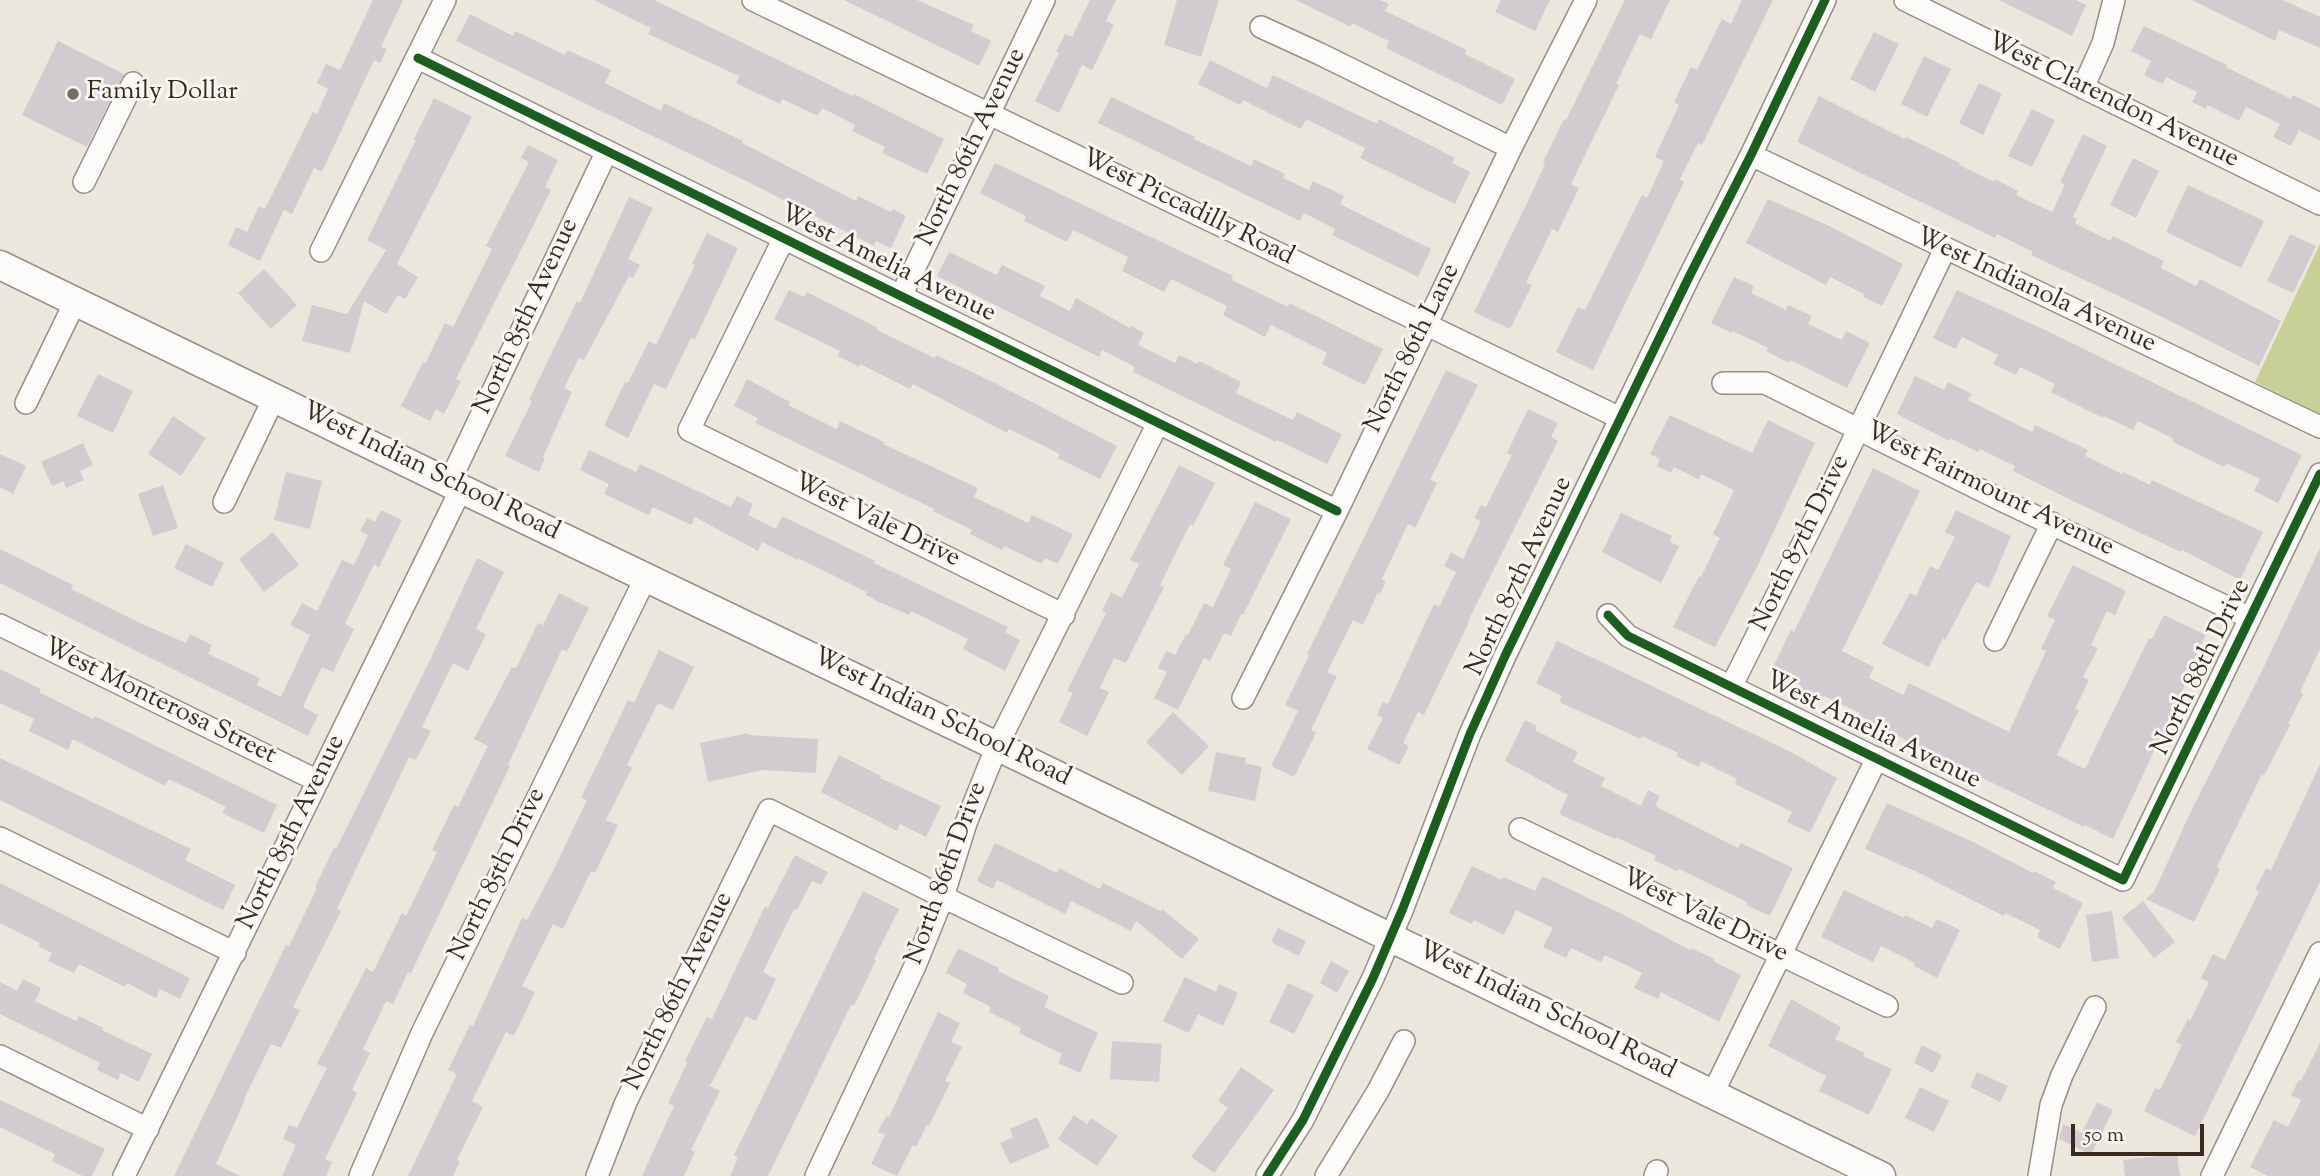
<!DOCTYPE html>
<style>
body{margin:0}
#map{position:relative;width:2320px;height:1176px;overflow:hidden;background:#ebe7dc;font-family:"Sorts Mill Goudy",serif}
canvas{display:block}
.scale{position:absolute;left:2071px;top:1124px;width:133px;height:32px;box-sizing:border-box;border:4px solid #3b2a1e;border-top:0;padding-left:9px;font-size:21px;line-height:24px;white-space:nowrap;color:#3b2a1e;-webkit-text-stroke:5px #f6f6f2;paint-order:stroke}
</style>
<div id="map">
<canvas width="2320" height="1176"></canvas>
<div class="scale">50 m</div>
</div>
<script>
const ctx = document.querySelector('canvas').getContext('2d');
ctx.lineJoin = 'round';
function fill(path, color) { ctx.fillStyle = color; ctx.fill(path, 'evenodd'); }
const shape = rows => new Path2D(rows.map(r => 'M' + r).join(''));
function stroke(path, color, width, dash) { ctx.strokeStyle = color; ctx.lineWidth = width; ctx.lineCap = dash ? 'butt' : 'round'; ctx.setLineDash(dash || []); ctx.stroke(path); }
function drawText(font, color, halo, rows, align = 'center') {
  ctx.font = font + ' "Sorts Mill Goudy",serif'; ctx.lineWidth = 6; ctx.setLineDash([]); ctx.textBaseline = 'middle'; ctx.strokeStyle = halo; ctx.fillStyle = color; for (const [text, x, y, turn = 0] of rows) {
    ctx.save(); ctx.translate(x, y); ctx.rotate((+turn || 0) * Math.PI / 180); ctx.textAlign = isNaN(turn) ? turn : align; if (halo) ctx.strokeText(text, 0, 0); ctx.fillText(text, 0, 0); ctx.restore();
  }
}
fill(shape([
 [2320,244,2320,414,2255,382]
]), '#c8cf97');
fill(shape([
 [373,0,403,0,381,47,387,49,380,63,374,60,322,172,314,168,292,214,284,210,260,261,228,245,236,227,247,232,259,206,265,209,313,112,317,114,328,89,317,83,326,64,340,70],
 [594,0,654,0,853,96,854,94,944,139,927,174,882,153,885,147,852,131,855,125,822,108,818,116,782,99,780,104,736,83,739,76,648,34,651,28],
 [844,0,917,0,974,25,971,31,991,41,979,66],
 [1090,0,1116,0,1106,21,1114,25,1092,70,1082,65,1059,113,1035,101,1059,53,1056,52,1065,34,1072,37],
 [1177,0,1219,0,1201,57,1164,45],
 [1296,0,1380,0,1389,4,1385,11,1467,50,1465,54,1515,79,1502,105,1386,48,1389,41,1352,23,1351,27],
 [1501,0,1550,0,1535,31,1495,12],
 [1625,0,1670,0,1651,39,1640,34,1616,84,1619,85,1571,184,1579,188,1558,232,1552,229,1526,283,1532,285,1510,329,1474,312,1528,201,1545,164,1543,162,1564,119,1566,120],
 [1742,0,1773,0,1702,145,1698,143,1680,179,1684,182,1593,370,1556,352,1578,307,1585,310,1642,195,1647,198,1664,161,1655,157,1679,105,1674,102,1691,67,1697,70,1722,19,1731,24],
 [1999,0,2076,0,2086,5,2072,36],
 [2192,0,2283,0,2320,17,2320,48,2279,30,2275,41],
 [470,14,513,36,515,31,565,55,567,50,611,70,605,83,661,111,664,103,743,141,742,143,856,201,858,196,891,212,893,209,906,216,891,248,876,241,874,246,748,182,456,41],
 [2144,26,2227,65,2226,67,2291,99,2293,95,2320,108,2320,141,2299,130,2291,146,2273,137,2280,124,2246,107,2239,121,2207,105,2206,109,2192,102,2197,92,2166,77,2163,84,2144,75,2151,61,2131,51],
 [1874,32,1899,44,1875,92,1850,79],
 [58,41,124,74,87,147,22,115],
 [1924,56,1951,69,1927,117,1901,104],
 [1210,60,1267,88,1273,75,1377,124,1379,119,1455,158,1452,163,1470,172,1455,204,1360,158,1365,148,1306,119,1301,129,1243,100,1240,105,1198,84],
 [1979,83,2002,94,1983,135,1959,123],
 [1819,96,1905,139,1906,137,1960,163,1959,165,1994,182,1995,179,2018,191,2016,195,2052,212,2065,185,2060,182,2083,134,2107,146,2073,217,2077,219,2075,223,2110,241,2113,236,2164,261,2161,268,2196,286,2200,279,2281,321,2259,366,2142,307,2031,255,2033,252,1997,234,1995,238,1797,142],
 [1111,97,1195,137,1194,139,1251,166,1254,159,1285,174,1283,178,1309,190,1313,181,1344,196,1340,204,1431,249,1418,277,1332,235,1335,229,1304,213,1300,221,1098,123],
 [434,98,472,117,397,264,418,277,405,299,398,295,386,314,364,301,350,353,302,341,312,305,347,314,386,250,367,240,416,140,414,139],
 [2032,109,2055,120,2032,167,2008,156],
 [528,145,558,160,545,187,551,190,456,379,461,381,444,414,436,409,430,421,401,406,423,362,425,364,445,323,453,327,492,249,486,246,529,162,521,158],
 [2133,158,2159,171,2136,218,2110,205],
 [995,163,1233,276,1232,280,1288,307,1289,303,1383,349,1365,385,1322,364,1327,353,1271,325,1265,337,1223,315,1227,306,1171,279,1164,292,1122,271,1128,257,1073,230,1067,242,1024,221,1026,216,980,193],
 [2188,185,2264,221,2241,268,2166,232],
 [629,197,653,208,628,259,640,265,633,278,629,276,584,360,579,358,564,388,572,392,543,457,545,458,539,472,505,456,532,401,529,400,555,346,577,301,580,303],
 [1768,199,1827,225,1903,264,1882,306,1863,297,1864,294,1830,277,1826,285,1746,243],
 [707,233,738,248,695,339,691,338,666,389,654,384,628,438,604,426,625,382,628,383,649,341,656,345,695,265,692,264],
 [2290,234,2316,246,2293,293,2267,281],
 [949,252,997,275,1002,265,1045,286,1040,296,1070,311,1076,298,1130,328,1131,326,1144,333,1138,345,1175,363,1179,355,1198,364,1199,361,1241,382,1236,393,1293,420,1297,412,1342,434,1327,464,1277,440,1276,442,1133,372,1135,367,1102,350,1099,357,937,276],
 [264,269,297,305,271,329,238,293],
 [1734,277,1754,286,1751,293,1786,310,1788,305,1812,316,1808,324,1842,340,1846,331,1870,343,1847,388,1790,360,1789,363,1766,351,1768,348,1733,331,1732,333,1711,323],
 [789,290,804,297,807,292,878,328,877,330,935,358,936,355,995,383,1117,446,1100,479,1058,458,1060,454,1009,429,1007,433,913,384,910,389,860,364,859,367,838,356,840,351,774,319],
 [1957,290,2045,330,2302,455,2278,503,2254,491,2260,479,2226,463,2224,467,2173,442,2174,439,2138,421,2133,430,2104,416,2103,418,2051,392,2055,384,2020,367,2016,375,1993,364,1998,355,1962,337,1956,349,1933,338],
 [1446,370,1478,385,1430,480,1437,483,1415,528,1408,524,1382,579,1386,582,1380,594,1378,592,1363,625,1353,620,1327,672,1337,676,1311,730,1316,733,1294,777,1271,766,1298,711,1285,705,1309,656,1307,654],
 [98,374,133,391,113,433,77,416],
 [1915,376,1944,390,1948,382,1972,394,1968,400,2032,432,2035,425,2088,450,2085,456,2122,474,2123,472,2150,485,2152,480,2263,532,2240,580,2182,550,2181,552,2071,500,2013,471,2015,466,1980,449,1978,452,1950,438,1949,441,1897,414],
 [747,379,790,402,788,405,837,429,840,421,884,442,883,444,978,488,974,497,1028,523,1032,515,1073,534,1058,564,1045,558,1042,564,1004,546,1002,550,970,534,972,530,933,511,934,509,755,423,758,418,734,406],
 [1528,409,1558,423,1551,437,1558,441,1468,621,1469,622,1424,715,1418,712,1403,743,1409,746,1399,765,1367,749,1383,718,1377,715,1383,702,1388,704,1434,604,1439,607,1456,572,1444,566,1451,552,1463,559,1481,521,1474,518,1481,505,1486,507,1512,455,1507,453],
 [1670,415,1752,453,1768,420,1815,443,1758,565,1715,647,1673,627,1699,576,1701,577,1720,538,1713,534,1734,490,1701,474,1699,480,1674,467,1671,473,1657,466,1660,459,1650,454],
 [173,416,206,438,181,476,148,454],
 [83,443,93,465,80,471,84,480,66,488,63,481,52,486,41,462],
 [589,450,636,472,640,464,731,507,737,496,753,504,748,515,776,529,782,516,875,561,874,563,1008,627,1005,632,1020,640,1005,671,963,649,968,639,911,611,909,615,879,602,866,595,867,592,798,558,798,560,762,542,758,551,695,517,691,525,653,507,649,515,604,494,609,484,580,470],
 [0,454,26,466,13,494,0,487],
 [1179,465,1215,483,1193,526,1190,524,1160,585,1164,587,1126,663,1114,658,1100,688,1109,692,1087,736,1059,722,1073,693,1067,691,1106,613,1102,611,1111,592,1122,598,1139,564,1130,560],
 [1873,468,1920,491,1842,651,1874,667,1869,678,1903,695,1909,683,2009,732,2046,651,2041,649,2055,620,2047,616,2073,565,2126,591,2115,615,2107,611,2091,645,2098,648,2083,677,2089,680,2075,709,2079,710,2057,755,2085,769,2149,638,2152,639,2164,615,2206,635,2194,659,2196,661,2113,839,2085,825,2084,827,1914,745,1859,715,1860,713,1824,696,1822,699,1799,688,1800,685,1771,671,1791,630,1794,632],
 [286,472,322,481,310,529,274,520],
 [163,485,178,528,153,536,138,494],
 [1255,502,1291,519,1243,615,1241,614,1231,636,1224,633,1210,661,1204,658,1178,710,1154,698,1167,672,1158,668,1166,651,1175,655,1186,634,1188,635,1204,603,1213,607,1231,569,1223,565],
 [381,510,402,520,379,567,374,564,345,624,354,629,333,672,322,667,307,698,303,707,318,715,308,736,0,583,0,549,73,585,71,589,140,623,186,643,190,634,212,645,208,654,260,678,257,685,281,697,310,635,290,625,302,603,317,611,342,560,354,565,368,535,360,531,367,518,375,522],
 [1956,510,2011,536,1989,588,1976,582,1945,640,1943,638,1929,667,1882,644,1910,593,1916,596,1930,566,1938,570,1955,537,1945,532],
 [1621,513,1672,536,1670,542,1679,546,1661,583,1602,552],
 [273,532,299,565,264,592,239,559],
 [186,544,224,563,212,587,174,568],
 [2320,548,2320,649,2300,692,2303,694,2288,724,2290,725,2264,776,2262,774,2217,867,2220,869,2194,922,2146,899,2154,892,2191,811,2261,673],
 [477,558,504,572,476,629,486,634,468,671,453,663,422,727,431,731,416,760,409,757,337,909,341,911,293,1007,300,1010,281,1048,271,1044,244,1099,245,1100,216,1164,240,1176,174,1176,286,945,289,946,317,888,315,887,334,848,336,849,430,660],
 [559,593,589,608,567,652,562,649,508,765,510,766,411,973,408,972,393,1004,386,1001,363,1049,370,1053,352,1090,357,1093,325,1159,332,1162,326,1176,282,1176,296,1145,283,1139,289,1125,297,1128,327,1068,317,1064,366,968,373,972,402,913,406,916,437,852,432,850,454,805,458,807,488,746,474,739,512,667,516,668,538,623,543,625],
 [1557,641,1787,750,1837,778,1810,833,1787,822,1792,812,1735,784,1737,779,1701,761,1699,767,1676,756,1678,753,1642,736,1641,739,1559,702,1562,696,1536,683],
 [659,650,694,667,673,710,658,703,627,765,632,768,606,820,618,825,595,873,591,871,563,929,553,924,522,986,535,992,514,1036,506,1032,472,1101,483,1107,457,1160,460,1162,453,1176,408,1176,457,1074,448,1070,470,1025,473,1026,522,918,527,920,554,869,587,800,581,798,628,700,634,703],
 [0,669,41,689,39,692,93,719,95,716,277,805,264,833,222,813,226,807,169,779,165,786,73,739,68,750,29,731,34,719,0,703],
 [1173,712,1209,746,1182,775,1146,742],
 [1525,720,1537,726,1535,730,1578,752,1573,762,1605,778,1601,786,1641,806,1648,790,1660,796,1655,806,1738,848,1741,843,1793,868,1770,916,1746,905,1747,902,1679,869,1677,871,1654,860,1656,856,1616,837,1615,839,1559,814,1568,795,1505,761],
 [748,733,748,735,818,739,816,773,763,770,708,782,700,743],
 [1216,752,1246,758,1245,763,1262,767,1255,801,1208,791],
 [839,755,881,776,880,778,941,806,926,837,900,824,897,831,821,792],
 [0,758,191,849,185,860,235,885,223,910,0,800],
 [2320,764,2320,882,2195,1136,2144,1111,2155,1088,2160,1090,2182,1045,2176,1042,2188,1019,2190,1021,2209,982,2201,978,2213,954,2225,960,2259,892,2255,890,2266,868,2271,870],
 [1887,803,1975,843,2033,873,2034,871,2056,882,2053,888,2083,903,2060,949,2037,937,2040,930,2005,913,2004,916,1917,872,1865,849],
 [995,843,1057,873,1059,868,1100,889,1103,883,1161,911,1162,909,1199,939,1182,959,1136,921,1131,931,1071,901,1065,914,997,880,993,889,977,881],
 [795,855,828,872,821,885,812,881,797,910,794,909,763,972,776,979,756,1021,746,1016,710,1086,720,1091,691,1150,695,1152,684,1176,642,1176,674,1106,668,1103,687,1063,685,1061,707,1017,712,1019,765,906,768,908],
 [1472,866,1502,880,1503,877,1535,891,1542,876,1624,915,1690,950,1691,948,1714,959,1713,961,1741,975,1719,1022,1661,992,1658,999,1634,988,1642,973,1605,955,1601,962,1571,948,1566,958,1543,947,1553,928,1516,910,1504,935,1474,920,1472,924,1449,913],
 [0,883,190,978,180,999,160,989,156,998,127,983,125,987,79,964,74,973,48,961,52,953,38,946,40,943,0,923],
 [1844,890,1904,918,1905,915,1932,928,1937,919,1960,930,1937,978,1914,966,1915,963,1881,946,1873,962,1821,937],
 [863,891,899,909,874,959,876,960,854,1006,851,1005,768,1176,730,1176,738,1158,734,1155],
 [2143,901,2175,942,2154,958,2122,918],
 [2112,911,2119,958,2092,962,2086,915],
 [1278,928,1306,941,1299,956,1271,942],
 [958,948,999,968,998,971,1049,996,1044,1007,1098,1033,1080,1073,1058,1063,1062,1054,1019,1033,1021,1028,989,1012,991,1007,963,993,967,984,946,973],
 [1331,961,1349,971,1337,993,1320,983],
 [1185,977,1216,992,1219,984,1238,993,1223,1026,1198,1014,1189,1033,1163,1021],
 [23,979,41,988,35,1001,76,1021,79,1016,103,1028,102,1030,152,1054,139,1082,121,1073,118,1080,97,1070,100,1063,0,1014,0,982,17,991],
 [1288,983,1314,995,1294,1034,1269,1022],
 [1791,999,1841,1027,1835,1039,1865,1053,1863,1056,1892,1069,1869,1115,1819,1091,1826,1076,1768,1046],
 [938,1012,960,1023,951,1042,962,1047,945,1081,950,1083,929,1126,927,1125,916,1147,913,1145,897,1176,871,1164,885,1135,878,1132,886,1116,889,1117],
 [1112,1041,1162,1044,1159,1082,1110,1079],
 [2320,1043,2320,1176,2268,1176,2250,1167,2274,1120,2288,1127,2301,1100,2291,1095,2299,1080,2301,1081],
 [1922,1045,1942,1055,1933,1073,1914,1063],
 [1241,1067,1274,1090,1214,1173,1191,1157,1228,1108,1218,1101],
 [1977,1072,2008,1086,2000,1102,1970,1087],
 [1920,1087,1949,1101,1934,1132,1905,1118],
 [0,1100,105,1149,92,1176,83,1176,52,1161,55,1154,0,1127],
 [2097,1102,2113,1110,2091,1155,2059,1139,2063,1124,2082,1133],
 [1074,1115,1087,1124,1091,1118,1118,1136,1097,1166,1058,1139],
 [1037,1117,1050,1147,1010,1164,1000,1143,1013,1137,1010,1129],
 [2177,1154,2180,1176,2125,1176,2123,1160]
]), '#d2ccd0');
const minor = shape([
 [753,0,1620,418],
 [1905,0,2320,204],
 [1261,27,1320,54,1511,148],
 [418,58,1337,511],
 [2083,88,2103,43,2114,0],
 [1751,155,2320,427],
 [84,182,133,83],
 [784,238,689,430,1064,615],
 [321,251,445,0],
 [901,296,1044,0],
 [1723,383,1765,383,2001,500,2250,618],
 [26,403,75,302],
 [449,483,607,151],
 [224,502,274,398],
 [1608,615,1628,636,2123,880,2320,474],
 [0,625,318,781],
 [1995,640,2052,523],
 [1731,687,1822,505,1945,249],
 [1243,698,1337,511,1511,148,1586,0],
 [1520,829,1887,1006],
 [0,838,235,953],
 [0,1056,148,1129],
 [1713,1093,1877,758],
 [124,1176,461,489],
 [360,1176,422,1033,646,577],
 [597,1176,626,1102,769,810,943,897,1122,983],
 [816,1176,915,966,943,897,966,823,997,746,1158,423],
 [1267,1176,1303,1120,1373,978,1403,908,1470,734,1505,656,1689,277,1751,155,1825,0],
 [1326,1176,1378,1091,1404,1041],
 [1655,1176,1657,1171],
 [2039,1176,2051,1105,2062,1075,2095,1007],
 [2212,1176,2320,953]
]);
const major = shape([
 [0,265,449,483,978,737,1881,1176]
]);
stroke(minor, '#949088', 24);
stroke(major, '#949088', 31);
stroke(minor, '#fcfbfa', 21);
stroke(major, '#fcfbfa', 28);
stroke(shape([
 [418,58,1337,511],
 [1608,615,1628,636,2123,880,2320,474],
 [1267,1176,1303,1120,1373,978,1403,908,1470,734,1505,656,1689,277,1751,155,1825,0]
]), '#1b5e20', 9);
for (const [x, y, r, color] of [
 [73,94,7,"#796c60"]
]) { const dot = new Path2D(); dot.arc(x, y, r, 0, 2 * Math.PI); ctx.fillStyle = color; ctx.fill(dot); stroke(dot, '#f6f6f2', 2.5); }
drawText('26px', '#3b2a1e', '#f6f6f2', [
 ["Family Dollar",87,94]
], 'left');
drawText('26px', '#3b2a1e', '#f6f6f2', [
 ["West Clarendon Avenue",2112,102,26],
 ["North 86th Avenue",973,148,-64],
 ["West Piccadilly Road",1187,209,26],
 ["West Amelia Avenue",887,265,26],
 ["West Indianola Avenue",2035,292,25],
 ["North 85th Avenue",528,317,-65],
 ["North 86th Lane",1414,349,-64],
 ["West Indian School Road",430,473,26],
 ["West Fairmount Avenue",1989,491,26],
 ["West Vale Drive",876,522,26],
 ["North 87th Drive",1802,544,-64],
 ["North 87th Avenue",1521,577,-65],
 ["North 88th Drive",2203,668,-64],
 ["West Monterosa Street",159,703,26],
 ["West Indian School Road",941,719,26],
 ["West Amelia Avenue",1872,732,26],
 ["North 85th Avenue",293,833,-64],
 ["North 86th Drive",948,874,-70],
 ["North 85th Drive",499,875,-64],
 ["West Vale Drive",1704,917,26],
 ["North 86th Avenue",680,992,-64],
 ["West Indian School Road",1546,1012,26]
]);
</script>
